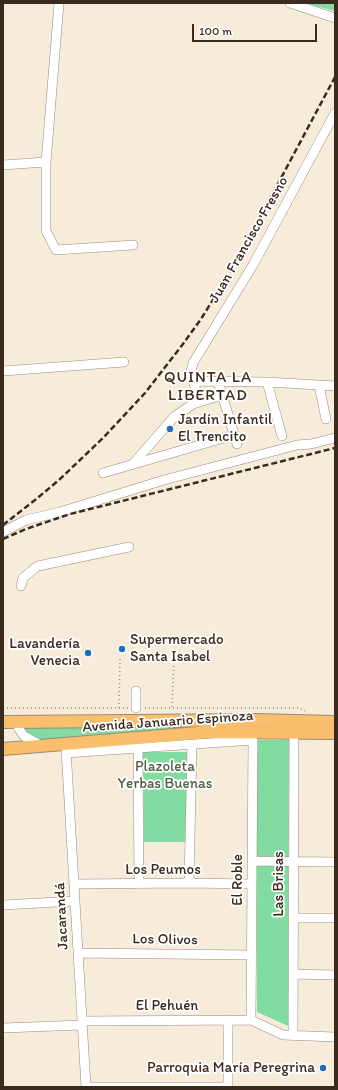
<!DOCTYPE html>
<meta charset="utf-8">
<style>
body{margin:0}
#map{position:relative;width:338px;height:1090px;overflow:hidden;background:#f6ecd9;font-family:Itim,sans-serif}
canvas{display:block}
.frame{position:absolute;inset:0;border:4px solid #3b2a1e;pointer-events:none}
.scale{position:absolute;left:192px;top:24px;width:125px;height:18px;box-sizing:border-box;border:2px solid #3b2a1e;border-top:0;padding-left:5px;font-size:12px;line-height:14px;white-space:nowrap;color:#3b2a1e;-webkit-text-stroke:3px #fff;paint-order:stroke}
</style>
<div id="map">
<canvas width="338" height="1090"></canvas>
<div class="frame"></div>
<div class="scale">100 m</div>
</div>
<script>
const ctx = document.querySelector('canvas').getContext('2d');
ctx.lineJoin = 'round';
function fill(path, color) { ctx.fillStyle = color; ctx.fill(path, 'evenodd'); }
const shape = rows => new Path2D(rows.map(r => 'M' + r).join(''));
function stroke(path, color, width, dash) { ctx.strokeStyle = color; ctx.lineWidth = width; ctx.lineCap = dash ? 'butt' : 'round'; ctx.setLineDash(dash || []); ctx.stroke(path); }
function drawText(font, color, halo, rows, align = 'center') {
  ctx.font = font + ' Itim,sans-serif'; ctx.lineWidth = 3.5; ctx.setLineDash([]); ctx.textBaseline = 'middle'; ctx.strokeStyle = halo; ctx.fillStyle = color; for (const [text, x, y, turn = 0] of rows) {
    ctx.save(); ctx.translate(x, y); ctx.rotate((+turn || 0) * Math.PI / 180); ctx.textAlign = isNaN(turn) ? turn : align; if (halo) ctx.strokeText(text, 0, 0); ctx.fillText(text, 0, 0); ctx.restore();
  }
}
fill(shape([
 [304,3,335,3,335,11],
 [195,725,184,729,40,741,28,735,22,727],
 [257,740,289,740,288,1026,257,1012],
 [143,752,188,752,185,842,144,842]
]), '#82dca2');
const minor = shape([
 [290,3,335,18],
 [46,162,46,231,56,250,133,245],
 [3,165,46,162,59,3],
 [3,371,124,362],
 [193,381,267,382,335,386],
 [218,381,237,444],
 [267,382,282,436],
 [319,385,326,419],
 [200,402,193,381,191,372,193,363,253,265,335,113],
 [132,465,174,417,193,404,222,395],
 [103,473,234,435],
 [3,532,26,520,60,512,164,480,297,445,311,444,335,438],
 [21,586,23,578,35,568,38,566,129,547],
 [136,691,136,708],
 [17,722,19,729,24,736,40,745],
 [138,748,139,884],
 [66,749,86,1087],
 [66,753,253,740,251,1020],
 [252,861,335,862],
 [189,883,192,745],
 [74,884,189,883,252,884],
 [3,905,75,901],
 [293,918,335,918],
 [78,953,251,955],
 [293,974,335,975],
 [82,1021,251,1020,283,1035,335,1037],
 [3,1028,82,1025],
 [293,1036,294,732],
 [86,1087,228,1087],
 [228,1087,228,1020]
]);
const major = shape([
 [3,722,255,720,335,722],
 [3,749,210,732,335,733]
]);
stroke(minor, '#988b7c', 10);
stroke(major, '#988b7c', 14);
stroke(shape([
 [172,707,174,659],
 [3,708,128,708],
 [119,708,120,659],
 [145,708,299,708,305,711]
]), '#988b7c', 1.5, [1, 3]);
stroke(minor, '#fff', 9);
stroke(major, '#f9bf6c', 12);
stroke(shape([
 [3,525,35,500,59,480,103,438,145,393,183,344,201,319,234,266,335,77],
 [3,539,26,529,70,514,335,448]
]), '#3b2a1e', 2.5, [6, 3]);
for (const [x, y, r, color] of [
 [170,429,4,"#1f6fb2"],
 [122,649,4,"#1f6fb2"],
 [88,653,4,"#1f6fb2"],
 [323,1068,4,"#1f6fb2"]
]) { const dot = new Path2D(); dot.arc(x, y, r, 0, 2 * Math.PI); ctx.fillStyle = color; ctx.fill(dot); stroke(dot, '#fff', 1.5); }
drawText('15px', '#3b2a1e', '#fff', [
 ["Juan Francisco Fresno",249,240,-60],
 ["Avenida Januario Espinoza",168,722,-4],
 ["Los Peumos",163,870],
 ["El Roble",238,880,-90],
 ["Las Brisas",279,884,-90],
 ["Jacarandá",62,916,-93],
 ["Los Olivos",165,940,1],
 ["El Pehuén",167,1006]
]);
drawText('15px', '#3b2a1e', '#fff', [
 ["Jardín Infantil",178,420],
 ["El Trencito",178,437],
 ["Supermercado",130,640],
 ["Santa Isabel",130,657],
 ["Lavandería",80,644,"right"],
 ["Venecia",80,661,"right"],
 ["Parroquia María Peregrina",315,1068,"right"]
], 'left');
drawText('15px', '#505f46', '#fff', [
 ["Plazoleta",165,767],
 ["Yerbas Buenas",165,784]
]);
ctx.letterSpacing = '1px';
drawText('16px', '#3b2a1e', '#fff', [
 ["QUINTA LA",208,378],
 ["LIBERTAD",208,396]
]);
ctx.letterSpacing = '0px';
</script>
